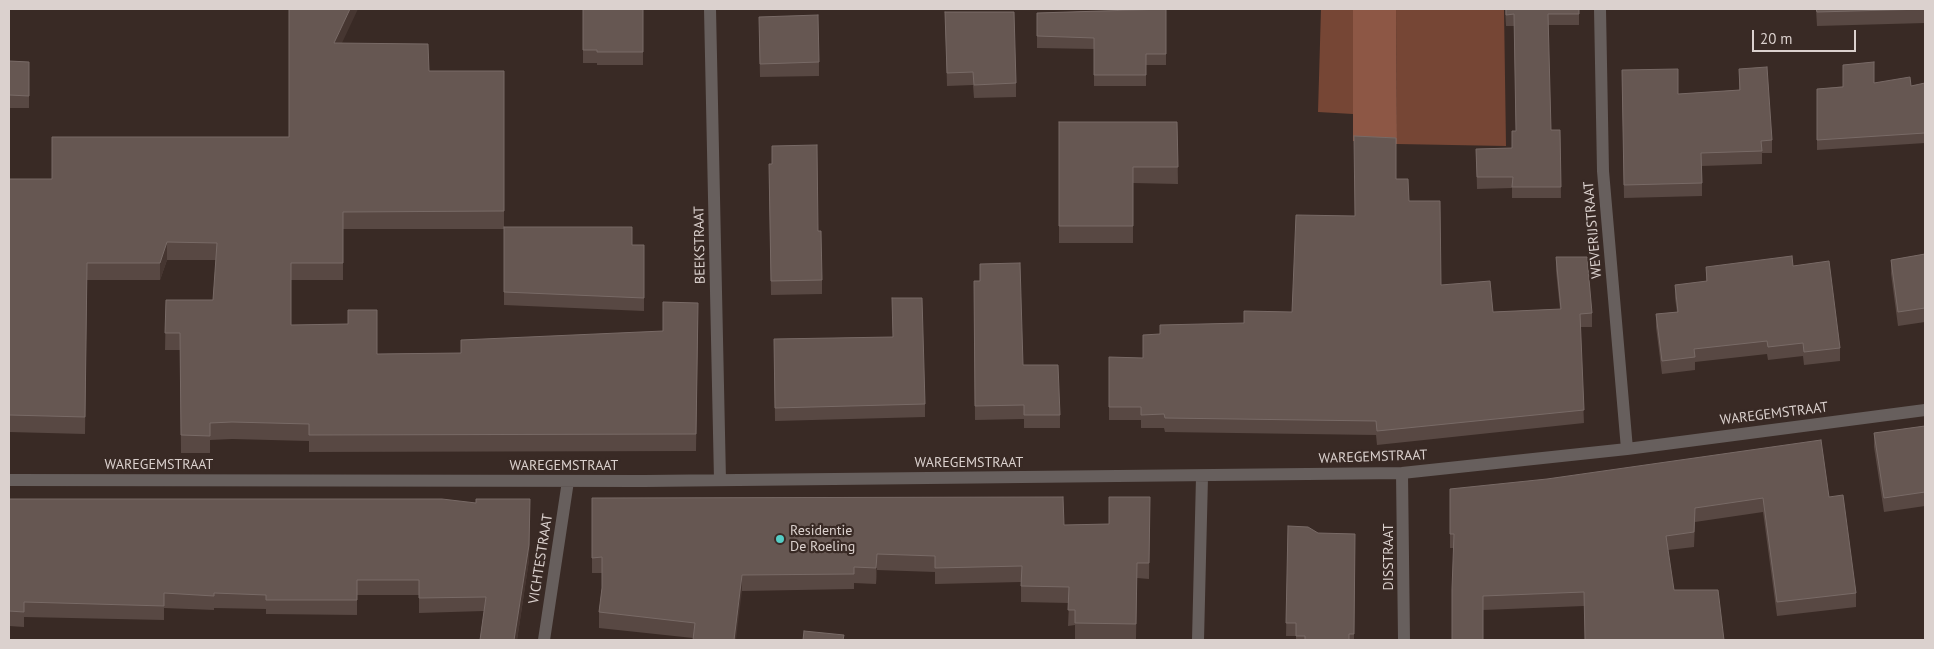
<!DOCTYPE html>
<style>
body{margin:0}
#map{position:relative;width:1934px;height:649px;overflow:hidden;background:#392a25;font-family:"PT Sans",sans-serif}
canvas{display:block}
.frame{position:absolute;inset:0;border:10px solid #dbd1ce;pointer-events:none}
.scale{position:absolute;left:1752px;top:30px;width:104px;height:22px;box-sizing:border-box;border:2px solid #dbd1ce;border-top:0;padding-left:6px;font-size:15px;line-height:18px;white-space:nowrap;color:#dbd1ce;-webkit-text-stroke:4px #392a25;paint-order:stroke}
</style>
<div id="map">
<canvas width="1934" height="649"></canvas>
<div class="frame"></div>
<div class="scale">20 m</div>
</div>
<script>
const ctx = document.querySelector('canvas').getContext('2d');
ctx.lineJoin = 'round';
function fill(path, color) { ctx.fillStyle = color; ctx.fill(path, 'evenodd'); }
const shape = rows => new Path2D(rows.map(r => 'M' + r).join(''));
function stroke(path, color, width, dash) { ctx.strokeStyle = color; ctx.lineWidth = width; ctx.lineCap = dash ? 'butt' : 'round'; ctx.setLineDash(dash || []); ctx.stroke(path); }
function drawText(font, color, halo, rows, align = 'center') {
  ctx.font = font + ' "PT Sans",sans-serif'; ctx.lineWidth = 4.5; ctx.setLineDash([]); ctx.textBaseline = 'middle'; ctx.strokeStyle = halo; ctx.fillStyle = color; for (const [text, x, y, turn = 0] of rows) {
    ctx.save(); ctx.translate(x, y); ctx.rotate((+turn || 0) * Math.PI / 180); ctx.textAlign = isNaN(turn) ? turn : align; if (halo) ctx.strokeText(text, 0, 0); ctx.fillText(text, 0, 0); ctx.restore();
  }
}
fill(shape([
 [1321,9,1353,9,1353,114,1318,112],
 [1396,9,1504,9,1506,146,1397,144]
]), '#764635');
fill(shape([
 [1353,9,1396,9,1397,144,1353,141]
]), '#8d5745');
stroke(shape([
 [710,9,720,480],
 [1600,9,1603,171,1627,449],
 [1402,473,1404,640],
 [9,480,644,481,1402,473,1627,449,1925,410],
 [544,640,568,481],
 [1198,640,1202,477]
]), '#675f5d', 12);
fill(shape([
 [583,9,643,9,643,65,597,65,597,63,583,63],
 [1166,9,1166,65,1146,65,1146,86,1094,86,1094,49,1037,48,1037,13],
 [1505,9,1579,9,1579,25,1548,25,1551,130,1560,130,1561,198,1512,198,1512,188,1477,189,1476,149,1512,148,1516,131,1514,26,1506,26],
 [1816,9,1925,9,1925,23,1817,26],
 [945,12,1016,83,1016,97,974,98,973,85,947,86],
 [759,30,819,62,819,76,760,77],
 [342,43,429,71,504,71,504,229,343,229,343,280,291,280,291,325,377,354,461,353,663,331,698,320,696,451,309,452,309,441,232,439,210,440,210,453,181,453,180,350,165,350,166,300,213,300,216,260,167,260,160,280,87,280,85,434,9,432,9,179,52,179,289,137],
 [9,61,29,62,29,108,9,108],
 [1739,69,1772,140,1772,153,1762,153,1762,164,1702,166,1702,196,1624,198,1622,70,1678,94,1739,90],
 [1874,83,1911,86,1925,83,1925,143,1817,150,1817,89],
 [1059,122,1177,122,1178,184,1133,183,1133,243,1059,243],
 [769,178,818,231,822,280,822,294,771,295],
 [1396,179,1409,201,1441,285,1493,312,1560,309,1556,271,1556,257,1592,313,1592,327,1580,327,1584,423,1377,445,1376,435,1165,432,1164,428,1141,428,1141,420,1109,420,1109,357,1143,358,1160,334,1244,323,1292,312,1355,216],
 [504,227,632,245,644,245,644,311,504,305],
 [1925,254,1925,322,1898,326,1891,274,1891,260],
 [1793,266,1840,348,1840,361,1804,365,1803,356,1768,360,1767,354,1695,362,1695,370,1662,374,1656,327,1656,314,1677,312,1675,298,1675,285,1706,282,1706,267],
 [974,281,1023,365,1060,415,1060,428,1024,428,1024,419,975,420],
 [892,298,925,404,925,417,775,421,774,339,893,337],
 [1925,426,1925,506,1884,512,1874,447,1874,433],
 [1450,489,1829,497,1856,593,1856,607,1777,616,1763,512,1695,522,1694,547,1668,550,1584,606,1483,610,1453,548,1450,548],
 [1150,497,1149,579,1137,578,1136,639,1075,639,1075,625,1068,626,1069,603,1021,602,1021,582,935,584,935,572,877,570,876,584,854,583,854,589,742,591,693,638,599,628,599,612,602,588,602,573,592,573,592,498,1064,525,1109,524],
 [9,499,530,514,529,560,517,640,480,640,484,611,419,613,419,595,357,595,357,615,266,614,266,609,214,608,214,610,164,608,164,620,24,617,24,627,9,626],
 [1288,526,1318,533,1355,534,1354,640,1296,640,1296,636,1286,636]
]), '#584843');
fill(shape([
 [350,9,358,9,334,60,334,43],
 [167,242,167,260,160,280,160,263],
 [530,499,529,560,517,640,514,640],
 [877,554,877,570,876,584,876,568],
 [742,575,742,591,736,640,734,640]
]), '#463631');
const building = shape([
 [289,9,350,9,334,43,428,44,429,71,504,71,504,211,343,212,343,263,291,263,291,325,348,324,348,310,377,310,377,354,461,353,461,340,663,331,663,302,698,303,696,434,309,435,309,424,232,422,210,423,210,436,181,435,180,333,165,333,166,300,213,300,217,243,167,242,160,263,87,263,85,417,9,415,9,179,52,179,52,137,289,137,289,9],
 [583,9,643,9,643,52,597,52,597,50,583,50,583,9],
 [1166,9,1166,54,1146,54,1146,75,1094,75,1094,38,1037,36,1037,13,1166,9],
 [1506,9,1579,9,1579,14,1548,14,1551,130,1560,130,1561,187,1512,187,1513,177,1477,177,1476,149,1512,148,1512,131,1516,131,1514,14,1506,15,1506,9],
 [1816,9,1925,9,1817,12,1816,9],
 [945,12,1014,12,1016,83,974,85,973,72,947,73,945,12],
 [818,15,819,62,760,64,759,17,818,15],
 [9,61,29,62,29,96,9,95,9,61],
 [1874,62,1874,83,1910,77,1911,86,1925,83,1925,133,1817,140,1817,89,1843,87,1843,65,1874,62],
 [1767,67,1772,140,1761,141,1762,151,1701,153,1702,183,1624,185,1622,70,1678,69,1678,94,1740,90,1739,69,1767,67],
 [1059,122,1177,122,1178,167,1133,167,1133,226,1059,226,1059,122],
 [1354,136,1396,138,1396,179,1408,179,1409,201,1440,201,1441,285,1490,281,1493,312,1561,309,1556,257,1587,257,1592,313,1580,314,1584,410,1377,431,1376,421,1165,418,1164,414,1141,415,1141,407,1109,407,1109,357,1143,358,1143,335,1160,334,1160,325,1244,323,1244,311,1292,312,1296,215,1355,216,1354,136],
 [817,145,818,231,821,231,822,280,771,281,769,164,772,164,772,146,817,145],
 [504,227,632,227,632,245,644,245,644,298,504,292,504,227],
 [1925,254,1925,308,1898,312,1891,260,1925,254],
 [1792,256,1793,266,1829,261,1840,348,1804,352,1803,343,1768,347,1767,341,1694,349,1695,357,1662,361,1656,314,1678,312,1675,285,1707,281,1706,267,1792,256],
 [1020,263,1023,365,1058,365,1060,415,1024,415,1024,405,975,406,974,281,980,281,980,264,1020,263],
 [892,298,922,298,925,404,775,408,774,339,893,337,892,298],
 [1925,426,1925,492,1884,498,1874,433,1925,426],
 [1821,440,1829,497,1843,495,1856,593,1777,602,1763,498,1695,508,1694,532,1666,536,1674,590,1718,590,1724,640,1585,640,1584,592,1483,596,1483,640,1452,640,1452,589,1454,534,1450,534,1450,489,1547,479,1821,440],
 [1063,497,1064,525,1109,524,1109,497,1150,497,1149,563,1137,563,1136,624,1075,623,1075,610,1068,610,1069,587,1021,586,1022,566,935,568,935,556,877,554,876,568,854,567,854,574,742,575,734,640,693,640,695,623,599,612,602,588,602,557,592,558,592,498,1063,497],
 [9,499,442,499,476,503,476,499,530,499,529,545,514,640,480,640,486,597,419,598,419,580,357,580,357,600,266,600,266,595,214,593,214,596,164,593,164,606,24,602,24,612,9,611,9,499],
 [1288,526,1308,527,1318,533,1355,534,1354,634,1349,634,1349,640,1305,640,1305,636,1296,636,1296,623,1286,623,1288,526],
 [804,631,844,635,843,640,803,640,804,631]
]);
fill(building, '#665752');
stroke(building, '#786a66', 1);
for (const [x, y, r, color] of [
 [780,539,5,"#54cdc6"]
]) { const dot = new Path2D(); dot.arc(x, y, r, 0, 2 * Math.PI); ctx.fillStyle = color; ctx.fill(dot); stroke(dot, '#392a25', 2); }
drawText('14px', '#dbd1ce', '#392a25', [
 ["WEVERIJSTRAAT",1593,230,-95],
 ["BEEKSTRAAT",700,245,-91],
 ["WAREGEMSTRAAT",1774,414,-7],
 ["WAREGEMSTRAAT",1373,457,-2],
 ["WAREGEMSTRAAT",969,463],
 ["WAREGEMSTRAAT",159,465],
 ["WAREGEMSTRAAT",564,466],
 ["DISSTRAAT",1389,557,-90],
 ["VICHTESTRAAT",541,559,-81]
]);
drawText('14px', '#dbd1ce', '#392a25', [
 ["Residentie",790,531],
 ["De Roeling",790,547]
], 'left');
</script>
